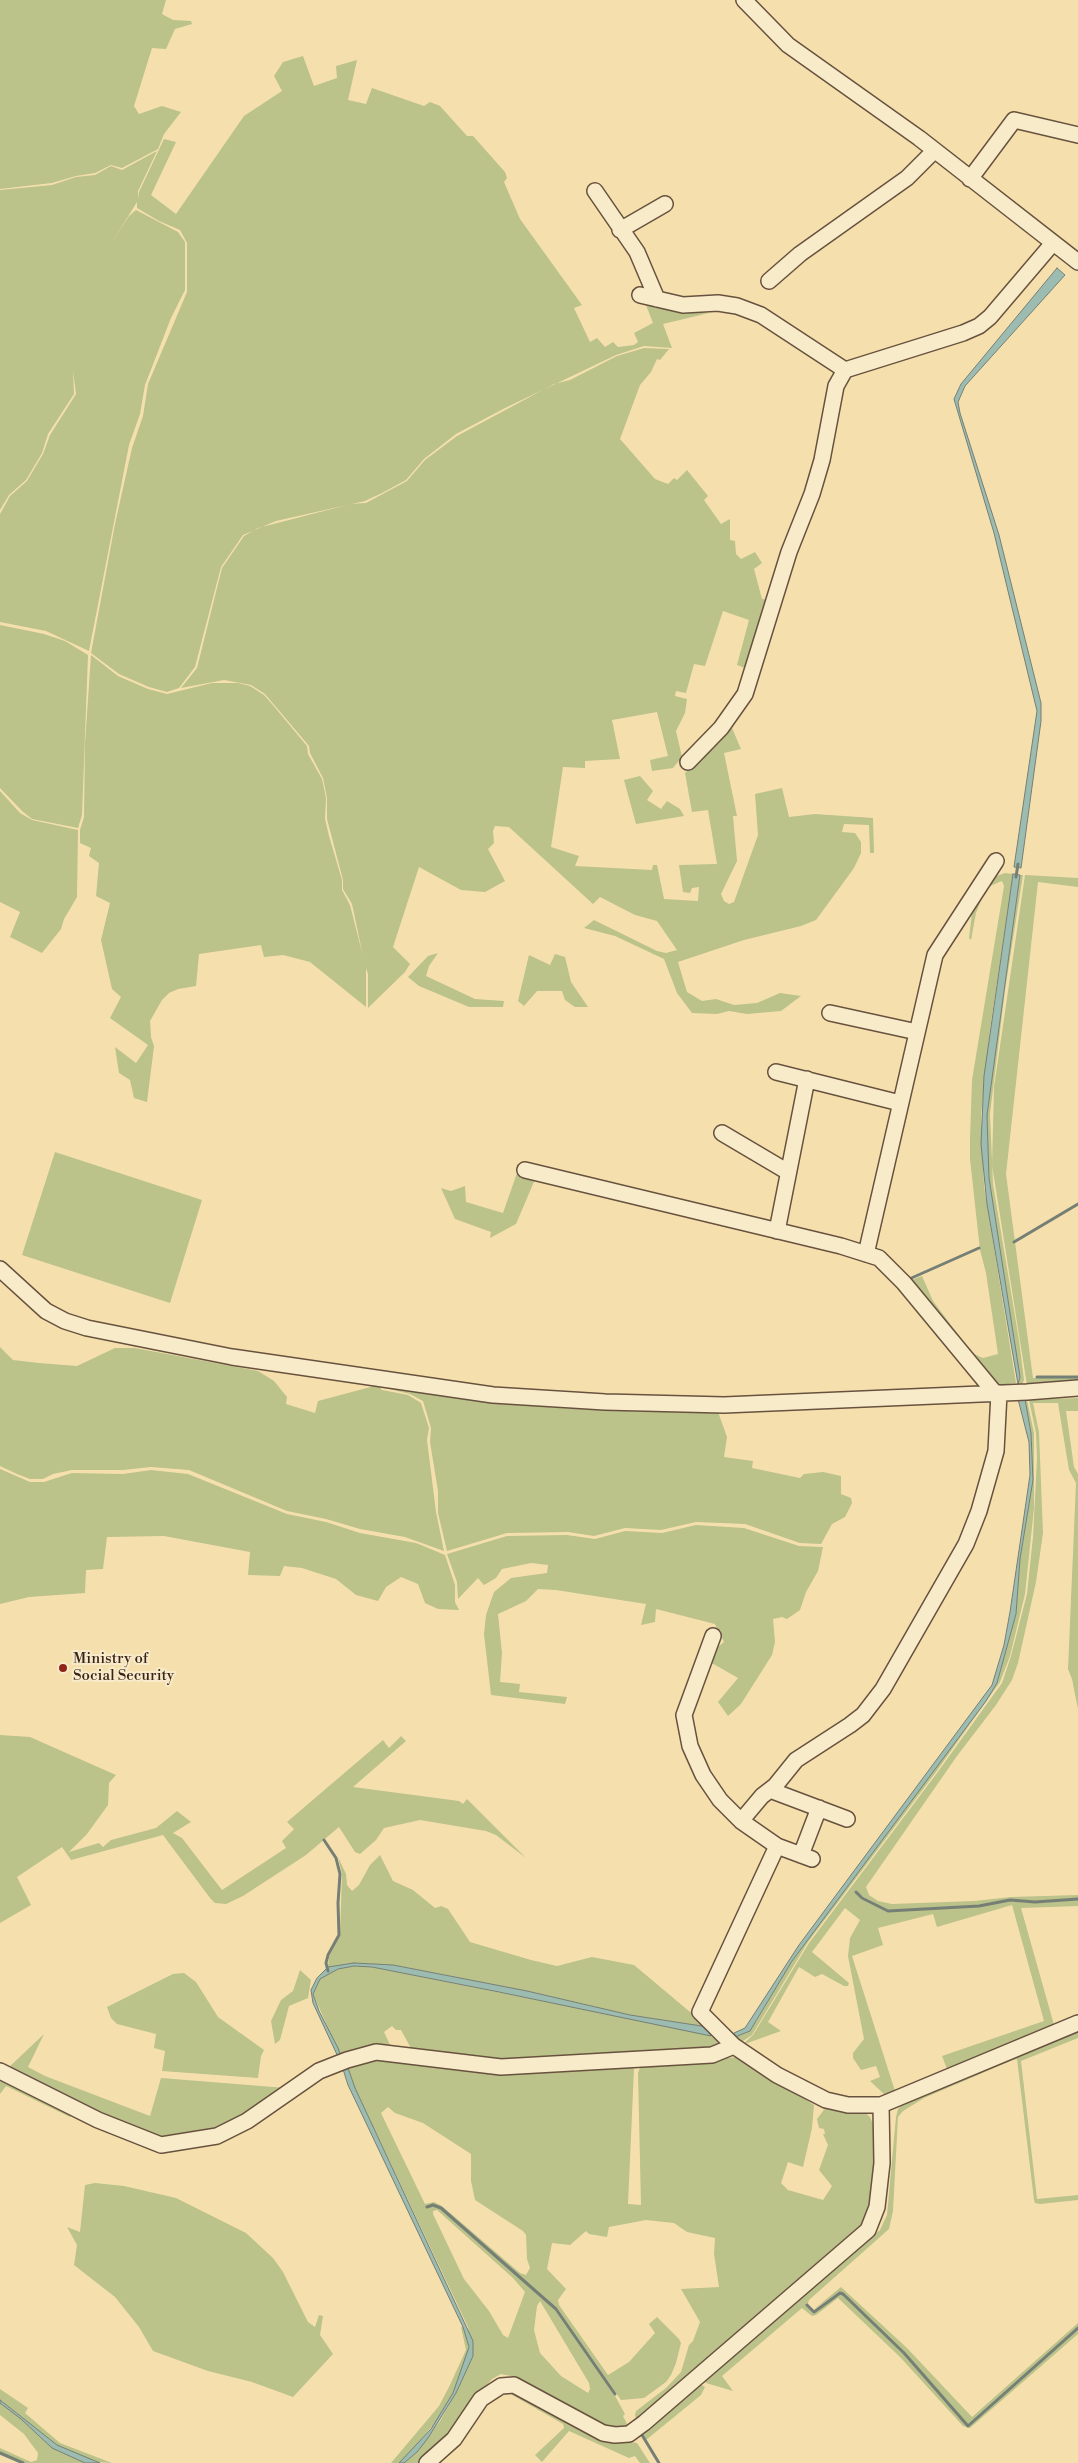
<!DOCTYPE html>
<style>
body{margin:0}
canvas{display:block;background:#f5e0ad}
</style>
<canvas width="1078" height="2463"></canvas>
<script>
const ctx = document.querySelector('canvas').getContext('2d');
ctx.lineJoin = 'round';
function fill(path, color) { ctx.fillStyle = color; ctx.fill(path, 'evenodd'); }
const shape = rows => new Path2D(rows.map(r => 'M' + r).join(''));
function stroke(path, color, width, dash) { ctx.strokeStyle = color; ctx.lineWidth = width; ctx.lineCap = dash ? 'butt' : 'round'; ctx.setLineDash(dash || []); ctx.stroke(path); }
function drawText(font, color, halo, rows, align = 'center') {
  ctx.font = font + ' "Libre Bodoni",serif'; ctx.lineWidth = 4; ctx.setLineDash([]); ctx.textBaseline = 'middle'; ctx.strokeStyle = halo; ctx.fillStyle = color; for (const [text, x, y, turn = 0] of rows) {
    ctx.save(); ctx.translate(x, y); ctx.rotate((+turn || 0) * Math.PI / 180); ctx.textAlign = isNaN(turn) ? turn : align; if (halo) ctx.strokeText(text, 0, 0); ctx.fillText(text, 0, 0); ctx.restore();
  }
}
fill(shape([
 [0,0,166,0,162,14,173,20,191,21,192,24,175,29,166,49,152,48,134,106,139,114,162,106,181,112,164,134,158,149,122,168,111,165,95,173,76,176,52,183,0,189],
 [303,56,314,86,337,78,336,66,357,60,348,100,366,104,372,88,424,106,430,102,440,106,467,136,473,136,505,172,507,178,504,182,520,219,582,305,574,308,590,342,597,338,605,347,613,342,618,347,634,345,638,342,634,333,653,323,646,305,681,313,709,313,663,324,672,348,644,346,616,355,505,408,456,434,424,459,406,480,382,493,365,501,276,521,243,535,221,567,195,667,179,688,167,692,149,687,119,674,91,653,115,524,132,448,143,416,148,384,187,292,187,243,180,230,159,221,137,208,137,202,111,244,129,216,136,210,178,232,185,242,185,290,171,318,145,385,140,414,129,445,89,651,46,631,0,622,0,514,10,496,27,481,43,454,50,435,76,394,73,371,74,394,48,434,42,453,26,480,9,495,0,510,0,190,52,185,76,177,95,175,111,166,122,170,157,151,138,191,138,199,139,192,164,139,176,142,151,195,176,214,244,116,282,91,274,76,283,62],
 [644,348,669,349,660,360,657,359,651,372,640,385,620,439,655,479,668,484,674,478,677,480,687,470,708,496,704,500,721,524,730,519,730,540,735,541,736,554,741,559,755,552,762,563,754,569,762,599,771,600,750,670,737,665,749,620,723,611,705,666,694,664,686,693,676,691,675,696,687,699,685,713,676,731,682,757,673,768,652,771,650,760,668,756,657,712,612,720,620,759,585,761,585,768,563,767,551,847,579,856,575,866,652,870,653,865,657,865,664,899,698,901,699,887,692,888,690,893,683,892,679,865,717,864,708,810,692,812,685,773,732,728,741,749,724,753,737,816,733,816,737,861,721,894,724,901,729,904,734,902,758,835,755,794,782,788,789,817,815,814,873,818,874,853,870,853,869,825,844,824,842,832,855,833,861,842,861,853,854,868,816,920,801,926,744,940,678,962,687,992,702,1001,716,999,734,1005,757,1003,780,993,801,996,781,1011,747,1014,729,1011,717,1014,692,1013,677,993,664,959,615,936,584,928,594,920,657,951,666,953,677,950,657,921,635,915,600,897,593,904,509,827,495,826,493,831,494,843,488,849,505,881,485,892,461,890,419,867,393,947,410,964,405,972,368,1008,368,974,366,968,366,1007,310,962,283,955,264,957,261,945,199,954,196,986,178,989,169,993,162,1000,150,1021,151,1037,154,1046,147,1102,134,1098,130,1080,119,1073,115,1047,136,1063,148,1045,110,1018,121,997,112,989,101,940,110,903,96,896,99,863,89,856,91,848,80,843,80,830,84,817,85,744,91,655,118,676,148,689,167,694,212,683,238,683,250,686,264,695,272,704,307,746,308,754,322,779,326,798,325,819,329,836,342,880,342,890,350,905,363,956,352,904,343,889,343,880,327,819,327,798,323,778,310,753,309,746,265,694,251,685,224,680,181,688,197,668,222,568,244,536,258,528,351,504,366,503,407,481,425,460,457,436,554,384,570,380,617,356],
 [0,625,44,634,65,641,88,655,82,815,78,828,32,819,22,811,0,788],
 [640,776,653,791,647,800,661,809,667,801,680,809,684,816,636,824,624,780],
 [0,791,20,813,32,820,78,830,77,897,64,919,61,929,42,953,10,937,20,912,0,902],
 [1005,873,1013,874,990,1029,981,1115,984,1186,1016,1383,1000,1385,993,1383,909,1281,922,1276,933,1301,972,1353,983,1358,998,1354,986,1273,980,1250,970,1159,970,1139,972,1080,1004,886,1002,881,990,886,984,893,976,913,971,940,969,938,972,913,979,896,994,877],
 [1020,875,1023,875,1005,990,990,1114,993,1184,1019,1340,1024,1380,1022,1385,1018,1384,1020,1377,989,1178,987,1115],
 [1025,875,1078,878,1078,887,1038,882,1006,1174,1033,1378,1078,1378,1078,1384,1027,1385,992,1165,994,1087],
 [438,953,429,966,426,976,475,999,504,1001,503,1007,469,1007,419,986,408,977,428,956],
 [555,954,565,957,571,982,588,1007,575,1007,565,1000,562,991,537,991,524,1006,518,1001,529,955,550,965],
 [55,1152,202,1200,170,1303,22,1255],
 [517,1173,536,1177,516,1224,490,1238,491,1232,455,1219,441,1188,451,1191,465,1186,466,1202,503,1213],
 [0,1347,13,1360,39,1363,77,1366,115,1348,135,1348,258,1371,274,1381,287,1397,286,1404,315,1413,318,1401,378,1385,382,1390,408,1395,421,1403,429,1428,427,1440,436,1512,444,1551,405,1537,360,1529,326,1519,287,1511,189,1470,151,1467,123,1470,72,1470,53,1474,43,1479,30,1479,17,1474,0,1466],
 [382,1385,482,1400,560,1408,648,1412,718,1412,727,1437,724,1457,753,1461,752,1468,800,1478,804,1474,823,1472,841,1476,841,1494,851,1498,852,1503,845,1517,832,1524,821,1544,800,1543,745,1524,696,1522,661,1530,625,1528,594,1536,568,1532,507,1533,447,1551,438,1513,438,1491,430,1442,431,1428,423,1401,410,1394,385,1388],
 [1078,1398,1078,1411,1066,1411,1074,1467,1078,1474,1078,1709,1072,1679,1068,1669,1076,1483,1069,1470,1058,1403,1033,1403,1039,1432,1043,1533,1036,1582,1018,1663,1012,1680,996,1705,957,1756,866,1887,869,1895,878,1901,892,1904,974,1901,1011,1897,1078,1895,1078,1898,1036,1901,1004,1900,979,1905,888,1910,856,1893,861,1899,888,1912,980,1906,1005,1901,1036,1903,1078,1900,1078,1906,1021,1908,1054,2025,947,2069,942,2056,1044,2021,1012,1905,937,1927,933,1914,878,1928,883,1945,852,1956,895,2091,885,2095,870,2081,880,2077,876,2066,861,2070,853,2058,853,2053,864,2039,848,1956,850,1938,860,1920,845,1908,812,1952,849,1983,848,1986,844,1986,822,1974,815,1977,799,1967,768,2022,781,2031,742,2045,753,2035,809,1943,937,1773,1002,1683,1011,1656,1027,1594,1033,1537,1037,1459,1036,1433,1029,1400],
 [1025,1399,1027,1400,1034,1433,1034,1508,1025,1594,1010,1656,1000,1682,936,1772,808,1942,752,2035,740,2043,735,2037,746,2033,756,2022,792,1961,986,1701,997,1683,1016,1614,1020,1559,1033,1480,1031,1433],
 [0,1469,30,1482,44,1482,72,1473,123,1474,151,1470,188,1474,287,1514,326,1522,360,1533,416,1543,445,1555,455,1585,455,1602,459,1610,438,1609,425,1603,418,1584,401,1577,386,1587,378,1601,356,1595,336,1579,302,1568,284,1566,280,1576,248,1575,250,1552,164,1536,107,1537,103,1569,86,1570,85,1593,29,1597,0,1604],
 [696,1525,744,1528,799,1546,823,1547,818,1571,806,1592,800,1610,787,1619,782,1617,773,1619,775,1642,772,1655,741,1704,728,1716,718,1702,738,1678,710,1662,709,1654,724,1642,715,1624,656,1609,655,1622,641,1625,646,1604,556,1590,538,1589,526,1601,498,1614,502,1653,500,1682,520,1684,519,1692,567,1697,565,1704,491,1695,484,1634,486,1615,494,1592,511,1578,547,1573,548,1565,531,1563,502,1569,496,1578,484,1585,478,1578,458,1599,457,1582,447,1554,507,1536,567,1535,595,1539,625,1531,662,1533],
 [0,1735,30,1737,116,1775,109,1783,108,1805,87,1834,69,1852,99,1843,103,1847,111,1840,156,1828,177,1811,191,1822,173,1833,182,1838,222,1890,286,1848,282,1841,294,1829,287,1822,383,1740,389,1748,401,1736,406,1741,353,1787,459,1801,463,1804,467,1799,526,1858,496,1835,486,1831,420,1820,384,1828,376,1840,360,1854,355,1852,339,1827,306,1855,243,1896,226,1904,215,1903,210,1898,163,1835,71,1860,62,1847,17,1877,31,1905,0,1923],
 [380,1855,393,1881,413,1890,435,1908,441,1906,448,1909,470,1942,531,1960,557,1966,592,1957,634,1965,708,2027,630,2015,527,1991,393,1965,354,1963,328,1967,329,1957,340,1936,342,1874,338,1857,346,1874,347,1885,352,1891,359,1885,370,1865],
 [354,1966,372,1967,692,2031,711,2036,721,2044,720,2047,514,2061,412,2050,401,2030,396,2030,392,2026,384,2032,390,2045,342,2059,313,1994,320,1979,338,1969],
 [300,1970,311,1980,308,1998,289,2006,280,2040,275,2044,271,2021,281,2000,293,1991],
 [184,1973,196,1982,218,2017,264,2050,261,2056,258,2078,162,2071,165,2051,154,2048,156,2034,117,2024,111,2018,107,2007,173,1974],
 [1078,2029,1078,2038,1021,2061,1037,2199,1078,2195,1078,2200,1040,2204,1035,2203,1034,2200,1017,2059,1013,2060,924,2098,903,2111,898,2117,893,2211,889,2229,809,2300,807,2306,814,2313,840,2293,843,2294,903,2354,968,2427,1078,2329,1078,2334,970,2428,963,2426,900,2357,838,2298,816,2315,812,2316,802,2308,722,2376,733,2391,706,2383,705,2381,732,2357,880,2230,887,2215,896,2117,898,2109,906,2101],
 [44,2034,28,2067,45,2076,150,2116,161,2078,286,2088,222,2131,167,2140,72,2104,7,2069],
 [739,2057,814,2105,812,2128,803,2167,788,2162,781,2183,788,2190,823,2200,832,2186,819,2170,828,2145,823,2134,825,2134,824,2129,819,2128,817,2119,826,2107,863,2111,870,2117,877,2134,871,2201,861,2227,637,2422,635,2415,636,2411,666,2388,681,2372,689,2345,693,2341,700,2322,681,2289,719,2287,714,2254,715,2238,687,2232,674,2223,646,2220,609,2227,607,2237,589,2234,586,2231,570,2245,552,2243,547,2269,566,2289,558,2300,559,2305,608,2375,629,2362,655,2333,649,2324,657,2317,679,2339,681,2343,676,2363,671,2375,666,2382,644,2398,621,2400,557,2308,442,2208,433,2204,427,2206,437,2206,441,2209,555,2309,614,2394,625,2414,623,2416,628,2426,608,2427,553,2400,516,2377,501,2374,492,2379,482,2390,452,2434,420,2463,404,2463,417,2452,440,2421,456,2393,473,2356,468,2327,355,2088,347,2065,373,2059,630,2066,634,2069,628,2204,641,2205,638,2073,641,2065],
 [388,2107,395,2113,423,2123,471,2154,471,2181,475,2200,523,2231,526,2235,527,2259,530,2268,526,2275,520,2273,442,2206,434,2202,425,2204,381,2113],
 [437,2210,513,2278,525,2292,508,2338,503,2335,489,2311,464,2279,433,2214,433,2211],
 [540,2301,589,2383,590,2389,588,2393,561,2376,540,2353,534,2330,537,2306],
 [0,2076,72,2113,70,2117,6,2086,0,2094],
 [95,2183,124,2186,176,2198,246,2233,273,2258,283,2272,308,2322,315,2327,319,2315,323,2316,320,2335,333,2354,293,2397,252,2382,208,2371,153,2351,139,2327,115,2297,74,2265,77,2245,67,2227,80,2232,85,2185],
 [841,2287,907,2348,972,2417,1078,2323,1078,2327,968,2425,905,2353,843,2293,839,2292,813,2310],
 [461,2327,463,2327,468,2339,468,2354,453,2393,437,2420,415,2447,399,2463,391,2463,439,2406,449,2387,466,2350],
 [700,2384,705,2387,701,2395,646,2440,642,2432],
 [0,2389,28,2408,25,2413,60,2443,112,2463,95,2462,57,2445,0,2400],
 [510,2390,624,2441,637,2443,650,2463,640,2463,635,2456,629,2458,569,2431,542,2462,535,2455,564,2428,563,2424,507,2392],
 [0,2403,21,2419,52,2448,85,2463,25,2463,0,2452,0,2448,31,2462,37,2460,38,2453,24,2434,0,2415]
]), '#bbc28a');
const water = shape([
 [1057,268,1065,275,965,386,958,402,960,413,999,535,1041,703,1041,721,1021,868,1014,867,1037,711,994,533,954,399,961,384,1057,268],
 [1013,874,1020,875,987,1115,989,1178,1020,1377,1018,1384,987,1204,981,1144,984,1076,1013,874],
 [1018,1399,1025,1399,1031,1433,1033,1480,1020,1559,1016,1614,997,1683,986,1701,792,1961,750,2031,735,2037,734,2033,745,2028,799,1945,992,1685,1004,1645,1010,1612,1030,1475,1029,1442,1018,1399],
 [354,1963,393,1965,527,1991,630,2015,708,2027,711,2036,499,1992,372,1967,354,1966,338,1969,320,1979,313,1994,319,2011,338,2048,342,2059,339,2059,313,2003,311,1990,317,1978,328,1967,354,1963],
 [347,2065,355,2088,473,2341,473,2356,456,2393,428,2438,417,2452,404,2463,399,2463,431,2429,453,2393,469,2347,463,2327,348,2085,342,2066,347,2065],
 [0,2400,57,2445,100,2463,85,2463,52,2448,21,2419,0,2403,0,2400]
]);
fill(water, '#9dbcb1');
stroke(water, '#757f75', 1);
stroke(shape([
 [1016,877,1018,864],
 [1014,1242,1078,1204],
 [907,1280,979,1248],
 [1037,1377,1078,1377],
 [324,1840,336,1858,340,1874,338,1903,339,1935,328,1955,326,1963,328,1971],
 [856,1892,862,1898,888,1911,979,1906,1010,1900,1035,1902,1078,1899],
 [427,2207,433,2205,441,2208,556,2309,615,2394],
 [807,2305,814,2312,840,2293,843,2294,904,2353,968,2426,1078,2328],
 [642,2435,659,2463],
 [0,2453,23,2463]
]), '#757f75', 3);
const minor = shape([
 [744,0,788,45,919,138,1078,262],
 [970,179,1014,120,1078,135],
 [595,191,637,252,657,299],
 [620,230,665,204],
 [769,281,800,254,907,178,934,151],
 [640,295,683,305,718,303,737,306,761,315,845,370],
 [688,762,721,728,745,694,789,552,812,494,822,460,836,386,845,370,963,333,979,326,990,317,1053,243],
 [830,1013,917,1032],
 [776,1072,900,1103],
 [722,1133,788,1172],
 [525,1170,841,1246,879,1258,904,1283,995,1393],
 [777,1231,807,1079],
 [866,1254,935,955,996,861],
 [0,1269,46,1311,65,1321,87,1328,232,1357,493,1395,605,1402,724,1405,1027,1392,1078,1388],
 [713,1636,684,1715,690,1746,703,1775,720,1800,741,1821,777,1846,812,1859],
 [770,1790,847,1819],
 [741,1821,762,1796,775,1786,796,1760,850,1725,863,1715,883,1689,966,1544,979,1511,996,1451,999,1393],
 [777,1846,700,2012,734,2046,777,2075,826,2100,848,2105,881,2105,1078,2023],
 [801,1855,819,1808],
 [0,2071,98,2120,161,2145,217,2136,247,2121,319,2071,347,2060,376,2052,501,2067,712,2055,734,2046],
 [427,2463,454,2439,481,2399,501,2386,514,2385,603,2433,615,2435,629,2434,644,2423,868,2230,877,2207,882,2163,881,2105]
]);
stroke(minor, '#68523f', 18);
stroke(minor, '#f8ebca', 15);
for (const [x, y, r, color] of [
 [63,1668,5,"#8f2418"]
]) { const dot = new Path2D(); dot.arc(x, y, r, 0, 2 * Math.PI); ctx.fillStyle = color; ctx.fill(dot); stroke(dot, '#f8ebca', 2); }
drawText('15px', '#39231a', '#f8ebca', [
 ["Ministry of",73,1659],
 ["Social Security",73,1676]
], 'left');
</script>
